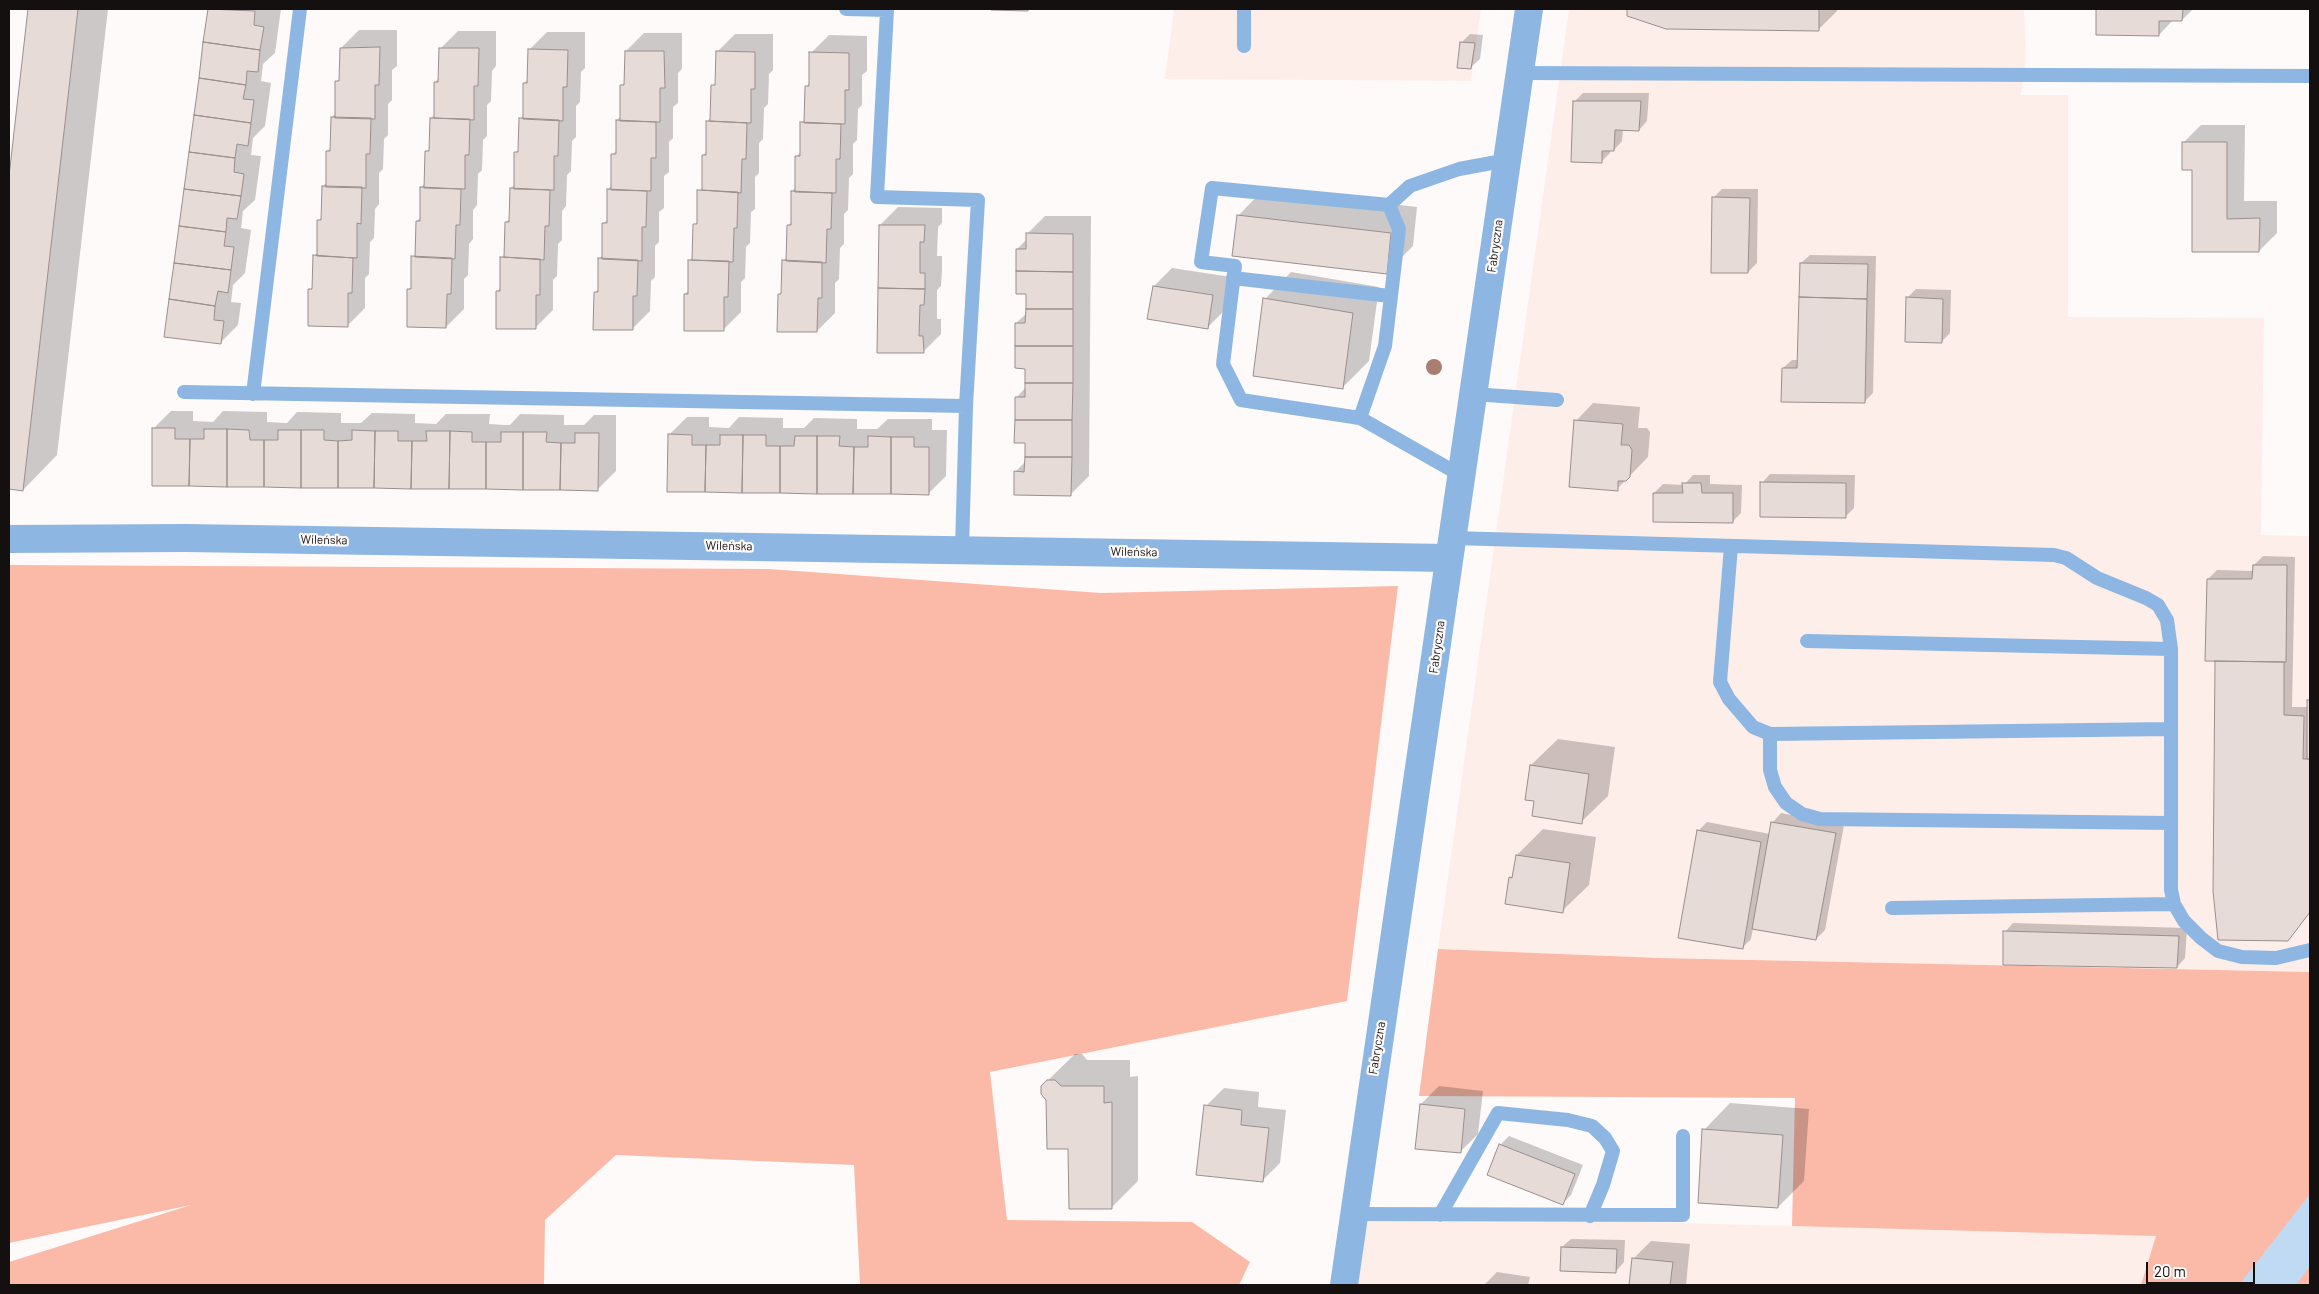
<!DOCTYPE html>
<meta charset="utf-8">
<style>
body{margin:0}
#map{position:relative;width:2319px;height:1294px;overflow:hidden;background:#fefaf9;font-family:Barlow,sans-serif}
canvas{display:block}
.frame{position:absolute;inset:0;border:10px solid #14100f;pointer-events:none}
.scale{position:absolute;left:2146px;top:1262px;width:109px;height:22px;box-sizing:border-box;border:2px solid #14100f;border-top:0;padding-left:6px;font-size:15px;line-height:18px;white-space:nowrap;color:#14100f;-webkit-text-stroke:4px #fefaf9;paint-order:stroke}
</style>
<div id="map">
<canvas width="2319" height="1294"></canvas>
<div class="frame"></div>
<div class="scale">20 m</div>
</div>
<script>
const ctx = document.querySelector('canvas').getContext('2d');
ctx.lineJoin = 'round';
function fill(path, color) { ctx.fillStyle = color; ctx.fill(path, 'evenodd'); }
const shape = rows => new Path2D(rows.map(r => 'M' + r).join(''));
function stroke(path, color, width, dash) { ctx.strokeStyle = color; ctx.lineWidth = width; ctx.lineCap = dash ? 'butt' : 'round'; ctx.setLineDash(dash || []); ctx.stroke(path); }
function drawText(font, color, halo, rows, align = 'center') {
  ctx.font = font + ' Barlow,sans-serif'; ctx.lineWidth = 4.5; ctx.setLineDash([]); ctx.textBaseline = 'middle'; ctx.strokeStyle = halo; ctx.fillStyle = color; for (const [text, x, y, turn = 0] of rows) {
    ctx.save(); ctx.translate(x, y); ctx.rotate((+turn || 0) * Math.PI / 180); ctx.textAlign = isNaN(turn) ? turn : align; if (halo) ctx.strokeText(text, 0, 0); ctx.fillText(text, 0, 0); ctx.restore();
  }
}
fill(shape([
 [1174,9,1481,9,1471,81,1165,79],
 [1569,9,2024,9,2026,60,2021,95,2068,95,2068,317,2264,318,2261,535,2310,536,2310,972,1659,958,1438,949],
 [1354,1214,1792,1226,2156,1236,2141,1285,1344,1285]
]), '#feeeea');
fill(shape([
 [9,565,769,569,1101,593,1398,586,1347,1001,990,1072,1007,1220,1192,1222,1250,1262,1239,1285,860,1285,854,1165,616,1155,545,1220,544,1285,9,1285,9,1262,191,1205,9,1243],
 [1438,949,1659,958,2310,972,2310,1285,2141,1285,2156,1236,1792,1226,1795,1098,1419,1096]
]), '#fbbaa7');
fill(shape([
 [2310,1194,2310,1266,2296,1285,2239,1285]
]), '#c1daf3');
fill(shape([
 [29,9,108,9,57,455,23,490,9,488,9,186],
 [209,9,281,9,275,53,263,64,261,81,271,83,265,126,253,138,251,155,261,156,255,200,243,211,241,228,251,230,245,273,233,285,231,302,241,303,238,325,220,343,165,336],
 [1629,9,1837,9,1837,11,1819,29,1629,15],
 [2097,9,2193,9,2182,20,2173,20,2159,35,2097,34],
 [359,30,397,30,397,66,392,70,392,100,388,104,388,135,384,139,383,169,379,173,379,204,375,209,374,238,370,242,369,274,365,278,365,308,347,326,310,290,314,285,314,256,318,252,319,220,323,216,323,186,327,182,327,151,332,147,332,117,336,113,336,82,341,78,341,48],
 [458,31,496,31,496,66,492,71,491,101,487,105,487,136,483,140,482,170,478,174,477,205,473,210,473,239,469,244,468,275,464,279,464,309,446,327,408,290,412,286,413,257,417,253,417,221,421,217,421,187,426,183,426,152,431,148,431,118,435,114,435,82,439,78,440,49],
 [547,32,585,32,585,68,581,72,580,102,576,106,576,137,572,141,571,171,567,175,566,206,562,211,562,240,558,244,557,276,553,280,553,310,535,328,497,292,501,287,501,258,506,253,506,222,511,218,511,188,515,184,515,153,520,149,520,119,524,115,524,83,529,79,529,50],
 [644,33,682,33,682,69,678,73,678,103,673,107,673,138,669,142,669,172,664,176,664,208,659,212,659,242,655,246,655,277,651,281,650,311,632,329,595,293,599,288,599,259,603,255,604,223,608,219,608,189,612,185,613,154,617,150,617,120,621,116,622,85,626,81,626,51],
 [735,34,773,34,773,70,769,74,768,104,764,108,763,139,759,143,759,173,755,177,755,209,751,212,750,243,746,247,745,278,741,282,741,312,723,330,685,294,689,290,690,260,694,256,694,225,698,221,699,191,703,187,703,155,707,151,707,121,712,117,713,86,717,82,717,52],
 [1470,34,1483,35,1480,59,1471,67,1462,42],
 [829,35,867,36,867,71,862,75,862,105,858,109,857,140,853,144,853,174,849,178,848,210,844,214,844,244,840,248,839,279,835,283,835,313,817,331,779,295,783,291,783,261,787,257,788,226,792,221,792,191,796,187,797,156,801,151,802,122,806,118,806,87,810,82,811,53],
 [1583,93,1649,93,1647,121,1639,130,1623,129,1622,141,1614,150,1610,150,1610,153,1601,162,1574,102],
 [2201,125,2245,125,2244,201,2277,201,2277,233,2259,251,2193,251,2194,169,2183,143],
 [1264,189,1417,207,1413,246,1386,273,1238,216],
 [1722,189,1758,189,1757,263,1748,272,1713,198],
 [898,207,942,208,942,223,938,227,937,256,942,256,942,270,941,286,937,290,937,319,941,319,941,334,923,352,880,225],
 [1045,216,1091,216,1089,476,1071,494,1015,472,1026,461,1026,442,1016,398,1026,387,1026,368,1016,323,1027,313,1027,293,1017,249,1027,239,1027,234],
 [1810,255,1876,256,1873,393,1864,402,1783,368,1792,360,1799,360,1801,263],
 [1172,268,1231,277,1226,309,1208,327,1154,286],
 [1291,272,1379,287,1369,361,1342,388,1265,299],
 [1916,289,1951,290,1950,333,1941,342,1907,298],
 [1593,403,1640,407,1638,428,1647,428,1650,432,1648,457,1617,489,1576,421],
 [171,411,193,411,193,421,213,422,223,411,267,412,267,422,287,423,297,412,341,413,341,423,361,423,372,413,415,414,415,423,436,424,446,414,490,414,489,424,505,425,510,425,520,414,564,415,564,425,584,425,594,415,616,415,616,471,598,489,153,485,153,429],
 [687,417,709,417,709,427,729,428,739,417,783,418,783,428,804,428,814,418,857,419,857,429,877,429,888,419,932,419,932,430,947,430,946,476,928,494,668,491,669,435],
 [1770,474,1855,475,1854,508,1845,517,1762,483],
 [1693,475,1710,475,1710,484,1742,485,1741,513,1732,522,1654,493,1663,484,1684,485],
 [2263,556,2295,557,2292,707,2308,707,2308,701,2310,698,2310,913,2287,940,2217,660,2208,579,2217,570,2254,571,2254,565],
 [1558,739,1615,747,1608,796,1581,822,1531,765],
 [1781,813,1844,825,1825,930,1816,939,1753,928,1751,939,1742,948,1698,831,1707,822,1770,834,1773,822],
 [1543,829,1596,837,1589,885,1562,911,1510,878,1514,874,1517,855],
 [2013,923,2187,928,2185,958,2177,967,2005,932],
 [1075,1054,1082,1054,1087,1060,1130,1060,1130,1077,1138,1076,1138,1181,1112,1207,1070,1148,1042,1086],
 [1439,1086,1483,1091,1478,1134,1460,1152,1421,1104],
 [1224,1088,1259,1092,1258,1107,1286,1110,1280,1163,1262,1181,1206,1106],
 [1730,1103,1809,1109,1804,1181,1778,1207,1704,1130],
 [1509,1136,1583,1165,1571,1195,1562,1204,1500,1145],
 [1571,1239,1625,1240,1624,1262,1616,1271,1562,1247],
 [1651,1241,1690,1244,1686,1285,1631,1285,1633,1259],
 [1497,1272,1530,1277,1528,1285,1484,1285]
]), '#0003');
const building = shape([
 [28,9,78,9,23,491,9,489,9,176,28,9],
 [208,9,255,11,254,25,264,27,260,50,203,42,208,9],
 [991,9,1028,9,1028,11,991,10,991,9],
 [1627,9,1819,9,1819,31,1666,29,1627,16,1627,9],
 [2096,9,2183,9,2182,21,2159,21,2159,36,2096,35,2096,9],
 [203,42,260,50,258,72,247,71,246,85,199,78,203,42],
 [1460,42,1475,43,1471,69,1457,68,1460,42],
 [380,47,379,85,375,85,375,119,335,118,335,81,339,81,340,48,380,47],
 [439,48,479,48,478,86,474,86,474,120,434,118,434,82,438,82,439,48],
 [528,49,568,50,567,87,563,87,563,121,523,119,523,83,527,83,528,49],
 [625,51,664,51,665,88,660,88,660,122,620,121,620,85,624,85,625,51],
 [716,51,755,52,755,89,751,89,751,123,710,121,711,85,715,85,716,51],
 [809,52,849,53,849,90,845,90,845,124,804,123,805,86,809,86,809,52],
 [199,78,246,85,243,99,254,100,251,123,194,115,199,78],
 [1573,101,1641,101,1639,131,1615,130,1614,151,1602,151,1602,163,1571,162,1573,101],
 [194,115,251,123,248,146,237,144,235,158,189,152,194,115],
 [331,117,371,118,370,154,366,154,366,188,326,187,326,151,330,151,331,117],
 [430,118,470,119,469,155,465,155,465,189,424,188,425,151,429,151,430,118],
 [519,118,559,120,558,156,554,156,554,190,514,189,514,152,518,152,519,118],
 [616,120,656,122,656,158,651,158,651,191,611,190,611,154,616,154,616,120],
 [706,121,747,123,746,159,742,159,741,193,702,190,702,155,706,155,706,121],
 [800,122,841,124,840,159,836,159,836,193,795,192,795,156,800,156,800,122],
 [2182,142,2227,142,2227,219,2260,218,2259,252,2192,252,2192,170,2182,170,2182,142],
 [189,152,235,158,234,172,244,174,241,196,184,189,189,152],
 [322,186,362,187,361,224,357,223,357,258,317,256,317,220,321,220,322,186],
 [420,187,461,189,460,225,456,225,455,259,415,257,416,221,420,221,420,187],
 [510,188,550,190,549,226,545,226,544,260,504,257,505,222,509,222,510,188],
 [184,189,241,196,237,219,227,218,226,232,179,226,184,189],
 [607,189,647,191,646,227,642,227,642,261,602,259,602,223,607,223,607,189],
 [697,190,738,192,737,228,734,228,733,262,692,260,693,224,697,224,697,190],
 [791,191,832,193,831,229,827,229,826,263,786,261,787,225,791,225,791,191],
 [1712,197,1750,198,1748,273,1711,273,1712,197],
 [1237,215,1391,233,1387,274,1232,256,1237,215],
 [879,225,925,225,924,242,920,242,920,273,925,273,925,289,878,288,879,225],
 [179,226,226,232,224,246,234,247,231,270,174,263,179,226],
 [1026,233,1073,234,1073,272,1016,271,1016,249,1026,249,1026,233],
 [313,255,353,258,352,293,348,293,348,327,308,326,308,289,312,289,313,255],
 [411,256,452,258,451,294,447,294,446,328,407,327,407,289,411,289,411,256],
 [500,257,540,259,540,295,536,295,536,329,496,329,496,291,500,291,500,257],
 [598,258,638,260,637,296,633,296,633,330,593,330,594,292,598,292,598,258],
 [688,260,729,261,728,297,724,297,724,331,684,331,684,294,688,294,688,260],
 [782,260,822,262,822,298,818,298,817,332,777,332,778,294,781,294,782,260],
 [174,263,231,270,228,293,218,291,215,306,169,299,174,263],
 [1800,263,1868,264,1867,299,1799,297,1800,263],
 [1016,271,1073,272,1073,309,1026,309,1026,294,1016,294,1016,271],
 [1153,286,1213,295,1208,329,1147,319,1153,286],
 [878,288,925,289,924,305,920,305,919,336,923,336,924,353,877,353,878,288],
 [1799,297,1867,299,1865,403,1781,402,1782,368,1797,368,1799,297],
 [1906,297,1943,299,1942,343,1905,342,1906,297],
 [1263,298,1353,313,1343,389,1253,376,1263,298],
 [169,299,215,306,214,320,224,321,221,344,164,337,169,299],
 [1026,309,1073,309,1073,346,1015,346,1015,323,1025,323,1026,309],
 [1015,346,1073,346,1073,383,1025,383,1025,369,1015,368,1015,346],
 [1025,383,1073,383,1072,420,1015,420,1015,397,1025,397,1025,383],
 [1015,420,1072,420,1072,457,1025,457,1025,443,1014,443,1015,420],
 [1574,420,1623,424,1621,445,1629,445,1632,450,1630,477,1626,481,1618,481,1618,491,1569,487,1574,420],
 [152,428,175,428,175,439,190,439,189,486,152,486,152,428],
 [204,429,227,429,227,487,189,486,190,439,204,439,204,429],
 [227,429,249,430,250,440,264,440,264,487,227,487,227,429],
 [278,430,301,430,301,488,264,487,264,440,278,440,278,430],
 [301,430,324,430,324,440,338,441,338,488,301,488,301,430],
 [352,430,375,431,374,488,338,488,338,441,352,440,352,430],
 [375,431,398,431,398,441,412,441,411,489,374,488,375,431],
 [426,431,450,431,449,489,411,489,412,441,427,441,426,431],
 [450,431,472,432,472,442,486,442,486,489,449,489,450,431],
 [501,432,523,432,523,490,486,489,486,442,501,442,501,432],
 [523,432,547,432,546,442,561,443,560,490,523,490,523,432],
 [575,433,599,433,598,491,560,490,561,443,575,443,575,433],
 [668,434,692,435,692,445,706,445,705,492,667,492,668,434],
 [720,435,743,435,742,493,705,492,706,445,720,445,720,435],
 [743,435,766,435,766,446,780,446,780,493,742,493,743,435],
 [795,436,817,436,817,494,780,493,780,446,794,446,795,436],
 [817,436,840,436,839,446,854,447,853,494,817,494,817,436],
 [868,436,891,437,891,494,853,494,854,447,868,447,868,436],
 [891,437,914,437,914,447,929,447,929,495,891,494,891,437],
 [1025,457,1072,457,1071,496,1014,495,1014,471,1024,472,1025,457],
 [1760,482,1846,483,1846,518,1760,517,1760,482],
 [1682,483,1701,483,1702,493,1733,493,1733,523,1653,522,1653,493,1683,493,1682,483],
 [2253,565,2287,565,2286,662,2205,661,2207,579,2252,579,2253,565],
 [2215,661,2284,662,2284,715,2304,716,2303,759,2310,759,2310,912,2288,941,2218,940,2213,891,2215,661],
 [2307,700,2310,700,2310,759,2307,759,2307,700],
 [1530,765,1589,774,1582,824,1532,816,1534,801,1525,800,1530,765],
 [1771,822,1836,833,1816,940,1752,929,1771,822],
 [1697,830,1761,842,1743,949,1678,938,1697,830],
 [1516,855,1570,863,1563,913,1505,904,1509,877,1512,878,1516,855],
 [2003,931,2179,936,2177,968,2003,965,2003,931],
 [1047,1080,1055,1080,1061,1086,1104,1086,1104,1103,1112,1102,1112,1209,1069,1209,1068,1149,1047,1149,1046,1100,1041,1094,1041,1086,1047,1080],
 [1420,1104,1465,1109,1461,1153,1415,1149,1420,1104],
 [1204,1105,1242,1110,1241,1125,1269,1128,1263,1182,1196,1175,1204,1105],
 [1702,1129,1783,1135,1778,1208,1698,1203,1702,1129],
 [1499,1144,1575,1174,1563,1205,1487,1175,1499,1144],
 [1561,1247,1617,1249,1616,1273,1560,1271,1561,1247],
 [1632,1258,1673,1262,1670,1285,1629,1285,1632,1258]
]);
fill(building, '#e6dbd7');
stroke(building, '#998f8c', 1);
stroke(shape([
 [846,9,887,10,877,197,978,200,966,406,962,549],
 [1244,46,1244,9],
 [1520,73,2310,76],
 [1233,278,1390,296],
 [184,392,966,406],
 [253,394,300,9],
 [1473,394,1557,400],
 [1360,418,1385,346,1399,229,1389,205],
 [1462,476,1360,418,1241,400,1223,364,1235,266,1201,262,1212,188,1389,205,1410,186,1459,169,1508,160],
 [1452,538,2054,555,2066,558,2097,578,2146,598,2158,605,2167,620,2171,649,2171,890,2174,904,2184,921,2201,938,2218,951,2242,957,2276,958,2310,950],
 [1731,546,1720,682,1729,699,1753,727,1770,734,2171,729],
 [1807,641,2171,649],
 [1770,734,1770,770,1775,787,1786,803,1802,814,1820,819,2171,823],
 [1892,908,2174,904],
 [1354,1214,1683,1215,1683,1136],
 [1440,1215,1498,1113,1568,1120,1592,1126,1605,1138,1613,1151,1603,1185,1590,1216]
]), '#8db7e2', 14);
stroke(shape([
 [9,539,186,538,1449,558]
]), '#8db7e2', 28);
stroke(shape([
 [1344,1285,1529,9]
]), '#8db7e2', 28);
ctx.fillStyle = '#a97e70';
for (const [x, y] of [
 [1434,367]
]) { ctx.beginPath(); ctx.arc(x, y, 8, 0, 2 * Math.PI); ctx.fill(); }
drawText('12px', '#14100f', '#fefaf9', [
 ["Fabryczna",1495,246,-82],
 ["Wileńska",324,540,1],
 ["Wileńska",729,546,1],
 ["Wileńska",1134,552,1],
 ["Fabryczna",1437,647,-82],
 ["Fabryczna",1377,1048,-81]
]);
</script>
